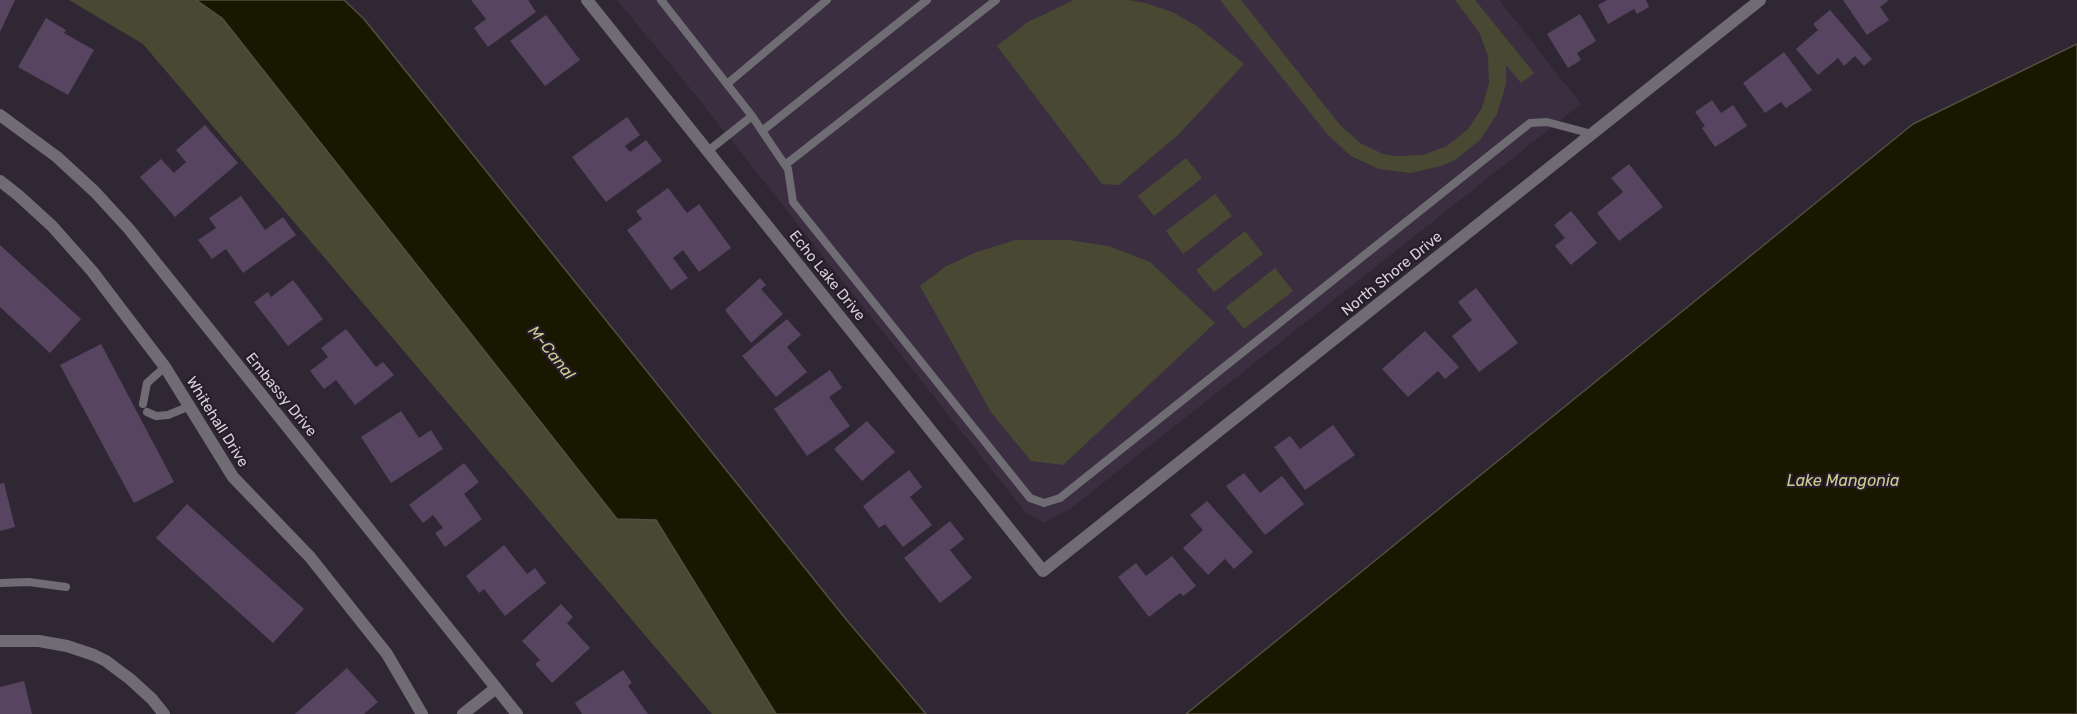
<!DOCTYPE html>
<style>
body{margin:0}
canvas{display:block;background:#2f2734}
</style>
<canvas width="2077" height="714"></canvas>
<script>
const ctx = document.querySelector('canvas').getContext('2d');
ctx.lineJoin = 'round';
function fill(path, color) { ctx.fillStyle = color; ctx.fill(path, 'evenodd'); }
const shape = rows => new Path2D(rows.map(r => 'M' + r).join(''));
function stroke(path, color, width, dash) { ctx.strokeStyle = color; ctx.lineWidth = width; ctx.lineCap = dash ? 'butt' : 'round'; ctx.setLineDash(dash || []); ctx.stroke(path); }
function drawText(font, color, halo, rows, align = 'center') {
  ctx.font = font + ' Rubik,sans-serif'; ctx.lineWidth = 4.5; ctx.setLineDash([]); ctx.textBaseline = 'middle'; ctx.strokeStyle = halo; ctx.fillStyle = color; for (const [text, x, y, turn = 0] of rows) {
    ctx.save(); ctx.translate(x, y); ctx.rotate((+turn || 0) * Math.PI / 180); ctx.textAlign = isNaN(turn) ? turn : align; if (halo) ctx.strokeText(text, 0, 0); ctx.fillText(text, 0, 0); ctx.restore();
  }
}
fill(shape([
 [617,0,1499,0,1581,104,1070,509,1044,523,1026,513,690,88]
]), '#3a2e40');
fill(shape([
 [69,0,196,0,222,18,617,519,656,520,776,714,712,714,143,44],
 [1074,0,1128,0,1146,3,1172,12,1197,26,1244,64,1179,134,1119,185,1102,184,997,46,1028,22],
 [1220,0,1241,0,1340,125,1360,143,1383,154,1397,156,1423,155,1447,146,1468,129,1482,108,1489,83,1488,56,1479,32,1455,0,1475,0,1534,73,1521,83,1506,65,1506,84,1497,114,1480,140,1455,160,1441,166,1410,173,1379,169,1351,156,1328,135],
 [1186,158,1202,178,1154,216,1138,196],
 [1215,194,1232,216,1183,254,1166,231],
 [1245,231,1263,254,1214,292,1196,270],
 [1015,240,1068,240,1109,246,1150,262,1215,323,1063,465,1031,461,991,412,920,286,945,267,974,253],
 [1275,268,1293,291,1244,329,1226,307]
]), '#494933');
const water = shape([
 [196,0,344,0,364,19,845,618,926,714,776,714,656,520,617,519,222,18,196,0],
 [2077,44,2077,714,1186,714,1913,124,2077,44]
]);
fill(water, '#181700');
stroke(water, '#514f41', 1.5);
fill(shape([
 [0,0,15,0,0,32],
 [471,0,528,0,536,12,488,47,474,28,486,19],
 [1607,0,1646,0,1649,7,1637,14,1634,9,1608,24,1598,5],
 [1843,0,1889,0,1880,7,1889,20,1867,35],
 [1830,10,1872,59,1864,66,1855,56,1844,66,1838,58,1818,75,1796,49,1818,30,1813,24],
 [1580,14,1596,41,1577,53,1581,60,1568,68,1547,34],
 [546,15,580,60,545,86,510,41],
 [46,18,66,30,64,33,94,50,68,95,18,67],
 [1784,52,1812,90,1786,108,1781,102,1765,113,1743,83],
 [1712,100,1721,113,1733,105,1747,126,1715,147,1702,128,1705,126,1695,112],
 [627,117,640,135,625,146,630,152,646,140,662,161,606,202,572,157],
 [205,125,238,163,175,217,140,177,161,159,174,173,186,162,176,150],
 [1629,164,1663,207,1619,241,1597,213,1623,192,1611,178],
 [668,188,687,213,699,204,731,248,699,272,683,250,673,258,688,278,671,290,627,230,642,219,636,211],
 [241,196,265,230,283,217,296,235,243,273,226,249,212,259,198,240,216,228,209,218],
 [1571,211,1597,243,1571,265,1555,246,1565,238,1554,225],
 [0,245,81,319,50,353,0,307],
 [760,278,766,285,761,289,783,314,751,343,725,310],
 [293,280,323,319,288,346,254,302,268,292,271,297],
 [1476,288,1518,343,1479,372,1452,336,1472,320,1458,302],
 [787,319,801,335,787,347,807,372,776,397,742,356],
 [346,329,376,367,383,362,394,375,355,405,336,380,324,389,310,371,328,357,321,348],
 [1425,331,1459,367,1445,379,1438,371,1408,397,1382,369],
 [101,344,174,482,134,503,60,365],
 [830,370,842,388,829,397,850,426,807,456,774,409],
 [401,411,419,438,431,430,443,449,391,483,361,437],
 [867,421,895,452,862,481,834,449],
 [1333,425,1355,455,1305,490,1274,447,1290,436,1300,449],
 [464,463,479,482,464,494,482,519,445,547,435,533,443,528,433,515,423,523,409,505],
 [909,470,922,487,910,497,932,525,903,547,885,524,879,528,863,506],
 [1244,473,1260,493,1282,476,1304,504,1265,535,1226,486],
 [4,483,15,527,0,531,0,484],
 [1207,501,1253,552,1234,569,1225,559,1208,575,1183,548,1203,530,1190,515],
 [187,504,304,609,273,643,156,538],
 [950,521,964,539,950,550,972,578,940,603,904,558],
 [504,545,527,574,535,568,546,583,505,616,484,589,479,593,466,576],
 [1172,556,1196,586,1183,596,1180,593,1149,617,1118,577,1136,563,1146,576],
 [561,604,573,617,567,623,590,648,552,683,535,664,540,660,522,641],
 [347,668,378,702,364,714,295,714],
 [623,670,632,683,628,686,648,714,582,714,575,703],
 [24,681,32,714,0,714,0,687]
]), '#574460');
stroke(shape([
 [661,0,752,116,708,151],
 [996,0,785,165,788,169,793,202,1030,498,1044,503,1060,498,1530,123,1547,122,1592,134],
 [727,84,827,0],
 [752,116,785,165],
 [762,131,927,0],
 [143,404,147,383,165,367],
 [147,412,156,416,168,415,190,406],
 [0,583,29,582,66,587]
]), '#706c73', 8);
stroke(shape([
 [587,0,1043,571,1760,0],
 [0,115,57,157,95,192,129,229,517,714],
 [0,181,18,195,52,226,92,271,165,367,233,477,310,557,387,654,422,714],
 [0,641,39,641,67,646,94,655,106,661,130,679,152,699,164,714],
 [463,714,496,688]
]), '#706c73', 12);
drawText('15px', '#d6d1d9', '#261d2a', [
 ["North Shore Drive",1392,274,-39],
 ["Echo Lake Drive",827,276,51],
 ["Embassy Drive",281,395,51],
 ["Whitehall Drive",217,422,58]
]);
drawText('italic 16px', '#cdcd8f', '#261d2a', [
 ["M-Canal",551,353,51],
 ["Lake Mangonia",1843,481]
]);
</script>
